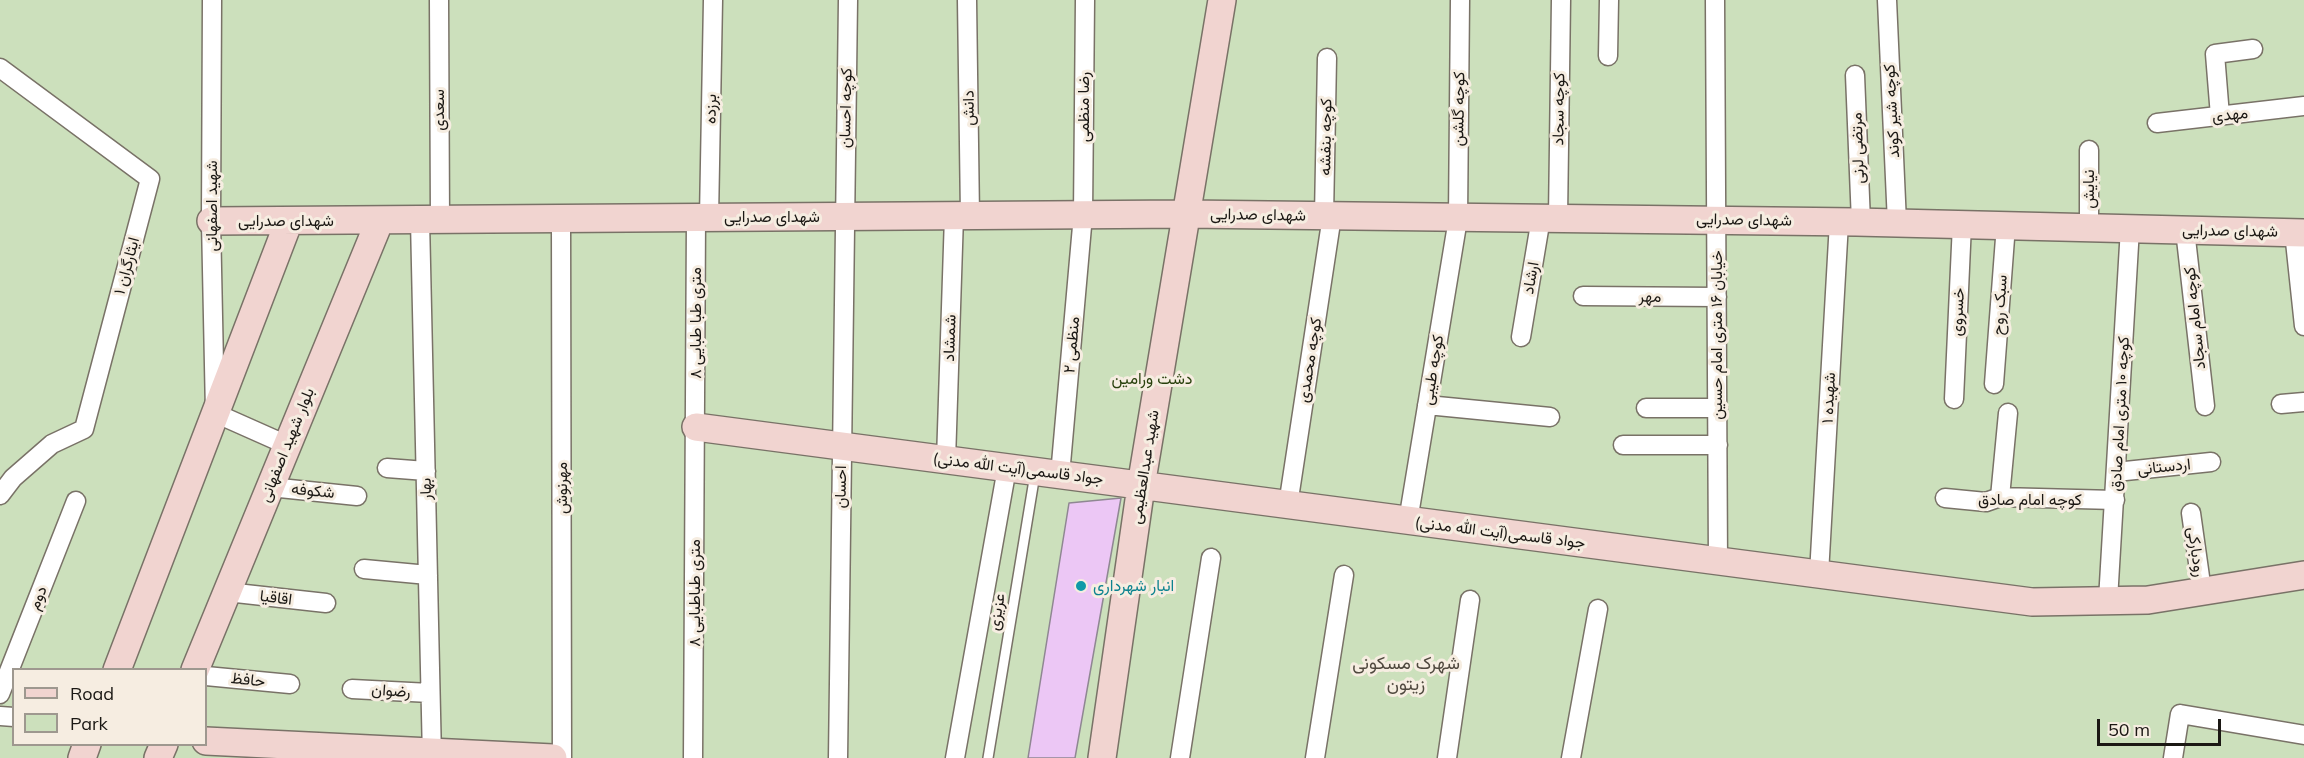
<!DOCTYPE html>
<meta charset="utf-8">
<style>
body{margin:0}
#map{position:relative;width:2304px;height:758px;overflow:hidden;background:#f6ede1;font-family:Mulish,sans-serif}
canvas{display:block}
.legend{position:absolute;left:12px;top:668px;width:195px;height:78px;box-sizing:border-box;background:#f6ede1;border:2px solid #9e988f;margin:0;padding:8px 10px;list-style:none;font-size:18px;color:#1b1814}
.legend li{display:flex;align-items:center;gap:12px;height:30px}
.legend b{width:30px;border:2px solid #9e988f}
.scale{position:absolute;left:2097px;top:719px;width:124px;height:27px;box-sizing:border-box;border:3px solid #1b1814;border-top:0;padding-left:8px;font-size:18px;line-height:21px;white-space:nowrap;color:#1b1814;-webkit-text-stroke:4px #f6ede1;paint-order:stroke}
</style>
<div id="map">
<canvas width="2304" height="758"></canvas>
<ul class="legend">
<li><b style="height:8px;background:#f1d4d0"></b>Road</li>
<li><b style="height:16px;background:#cce0bc"></b>Park</li>
</ul>
<div class="scale">50 m</div>
</div>
<script>
const ctx = document.querySelector('canvas').getContext('2d');
ctx.lineJoin = 'round';
function fill(path, color) { ctx.fillStyle = color; ctx.fill(path, 'evenodd'); }
const shape = rows => new Path2D(rows.map(r => 'M' + r).join(''));
function stroke(path, color, width, dash) { ctx.strokeStyle = color; ctx.lineWidth = width; ctx.lineCap = dash ? 'butt' : 'round'; ctx.setLineDash(dash || []); ctx.stroke(path); }
function drawText(font, color, halo, rows, align = 'center') {
  ctx.font = font + ' Mulish,Vazirmatn,sans-serif'; ctx.lineWidth = 6; ctx.setLineDash([]); ctx.textBaseline = 'middle'; ctx.strokeStyle = halo; ctx.fillStyle = color; for (const [text, x, y, turn = 0] of rows) {
    ctx.save(); ctx.translate(x, y); ctx.rotate((+turn || 0) * Math.PI / 180); ctx.textAlign = isNaN(turn) ? turn : align; if (halo) ctx.strokeText(text, 0, 0); ctx.fillText(text, 0, 0); ctx.restore();
  }
}
fill(shape([
 [0,0,2304,0,2304,758,0,758],
 [14,670,206,670,206,744,14,744]
]), '#cce0bc');
const building = shape([
 [1121,498,1075,758,1028,758,1069,503,1121,498]
]);
fill(building, '#ecc7f5');
stroke(building, '#8f8792', 1.5);
const lane = shape([
 [988,758,1035,474]
]);
const street = shape([
 [212,0,211,221,215,413,287,445],
 [439,0,440,220],
 [967,0,970,216],
 [1715,0,1718,561],
 [1887,0,1897,223],
 [1608,56,1609,0],
 [0,68,150,179,84,429,52,444,13,478,0,495],
 [1855,75,1861,222],
 [2220,116,2215,54,2253,49],
 [2157,123,2304,106],
 [2089,150,2089,227],
 [1324,216,1327,58],
 [709,218,713,0],
 [1558,218,1561,0],
 [561,219,562,758],
 [420,220,432,758],
 [2185,230,2205,406],
 [2294,232,2304,326],
 [1583,296,1717,297],
 [1521,337,1541,218],
 [1994,384,2006,225],
 [1954,399,1962,224],
 [2281,404,2304,402],
 [1427,405,1550,417],
 [1646,408,1718,408],
 [1623,445,1718,445],
 [946,460,954,216],
 [387,468,426,471],
 [2116,472,2211,462],
 [1060,475,1083,215,1085,0],
 [270,487,357,496],
 [2000,497,2008,413],
 [1945,498,1986,502,2000,497,2115,500],
 [1288,505,1332,216],
 [2191,513,2202,591],
 [1408,521,1458,219,1460,0],
 [364,569,428,575],
 [1819,574,1839,222],
 [227,592,326,603],
 [2108,600,2130,228],
 [206,676,290,684],
 [352,689,430,693],
 [0,694,76,501],
 [0,716,14,717],
 [693,758,696,218],
 [838,758,848,0],
 [955,758,1007,468],
 [1180,758,1211,558],
 [1315,758,1344,575],
 [1447,758,1470,600],
 [1571,758,1598,609],
 [2173,758,2180,714,2304,735]
]);
const secondary = shape([
 [211,221,1186,214,1856,222,2304,233],
 [696,427,2032,602,2148,600,2304,575],
 [117,670,289,221],
 [195,670,380,220],
 [206,741,553,758],
 [82,758,87,744],
 [158,758,164,744],
 [1102,758,1141,486,1222,0]
]);
stroke(lane, '#797267', 12);
stroke(street, '#797267', 21);
stroke(secondary, '#797267', 30);
stroke(lane, '#fff', 9);
stroke(street, '#fff', 18);
stroke(secondary, '#f1d4d0', 27);
for (const [x, y, r, color] of [
 [1081,586,6,"#0f9aa8"]
]) { const dot = new Path2D(); dot.arc(x, y, r, 0, 2 * Math.PI); ctx.fillStyle = color; ctx.fill(dot); stroke(dot, '#f6ede1', 2); }
drawText('16px', '#1b1814', '#f6ede1', [
 ["رضا منظمی",1084,107,-90],
 ["کوچه احسان",846,108,-89],
 ["دانش",969,108,-91],
 ["برزده",711,109,-89],
 ["کوچه گلشن",1459,109,-89],
 ["کوچه سجاد",1559,109,-89],
 ["سعدی",439,110,-90],
 ["کوچه شیر کوند",1892,111,-93],
 ["مهدی",2230,115,-6],
 ["کوچه بنفشه",1326,137,-89],
 ["مرتضی لرنی",1858,148,-92],
 ["نیایش",2089,189,-90],
 ["شهید اصفهانی",212,206,-90],
 ["شهدای صدرایی",1258,215,1],
 ["شهدای صدرایی",772,217],
 ["شهدای صدرایی",1744,220,1],
 ["شهدای صدرایی",286,221],
 ["شهدای صدرایی",2230,231,1],
 ["ایثارگران ۱",127,266,-75],
 ["ارشاد",1531,278,-80],
 ["مهر",1650,297,1],
 ["سبک روح",2000,305,-86],
 ["خسروی",1958,312,-87],
 ["کوچه امام سجاد",2195,318,-96],
 ["۸ متری طبا طبایی",696,323,-90],
 ["خیابان ۱۶ متری امام حسین",1717,335,-90],
 ["شمشاد",950,338,-88],
 ["منظمی ۲",1072,345,-85],
 ["کوچه محمدی",1310,360,-81],
 ["کوچه طیبی",1433,370,-81],
 ["شهیده ۱",1829,398,-87],
 ["کوچه ۱۰ متری امام صادق",2120,414,-87],
 ["بلوار شهید اصفهانی",287,445,-68],
 ["شهید عبدالعظیمی",1145,467,-81],
 ["اردستانی",2164,467,-6],
 ["جواد قاسمی(آیت الله مدنی)",1018,469,7],
 ["احسان",841,487,-89],
 ["مهرنوش",562,488,-90],
 ["بهار",426,489,-91],
 ["شکوفه",313,491,6],
 ["کوچه امام صادق",2030,500],
 ["جواد قاسمی(آیت الله مدنی)",1500,533,7],
 ["رودبارکی",2196,552,82],
 ["۸ متری طباطبایی",695,593,-90],
 ["دوم",38,598,-68],
 ["اقاقیا",276,598,7],
 ["عزیزی",997,612,-81],
 ["حافظ",248,680,6],
 ["رضوان",391,691,4]
]);
drawText('16px', '#29410d', '#f6ede1', [
 ["دشت ورامین",1152,379]
]);
drawText('16px', '#0d838f', '#f6ede1', [
 ["انبار شهرداری",1093,586]
], 'left');
drawText('18px', '#50493f', '#f6ede1', [
 ["شهرک مسکونی",1406,664],
 ["زیتون",1406,685]
]);
</script>
